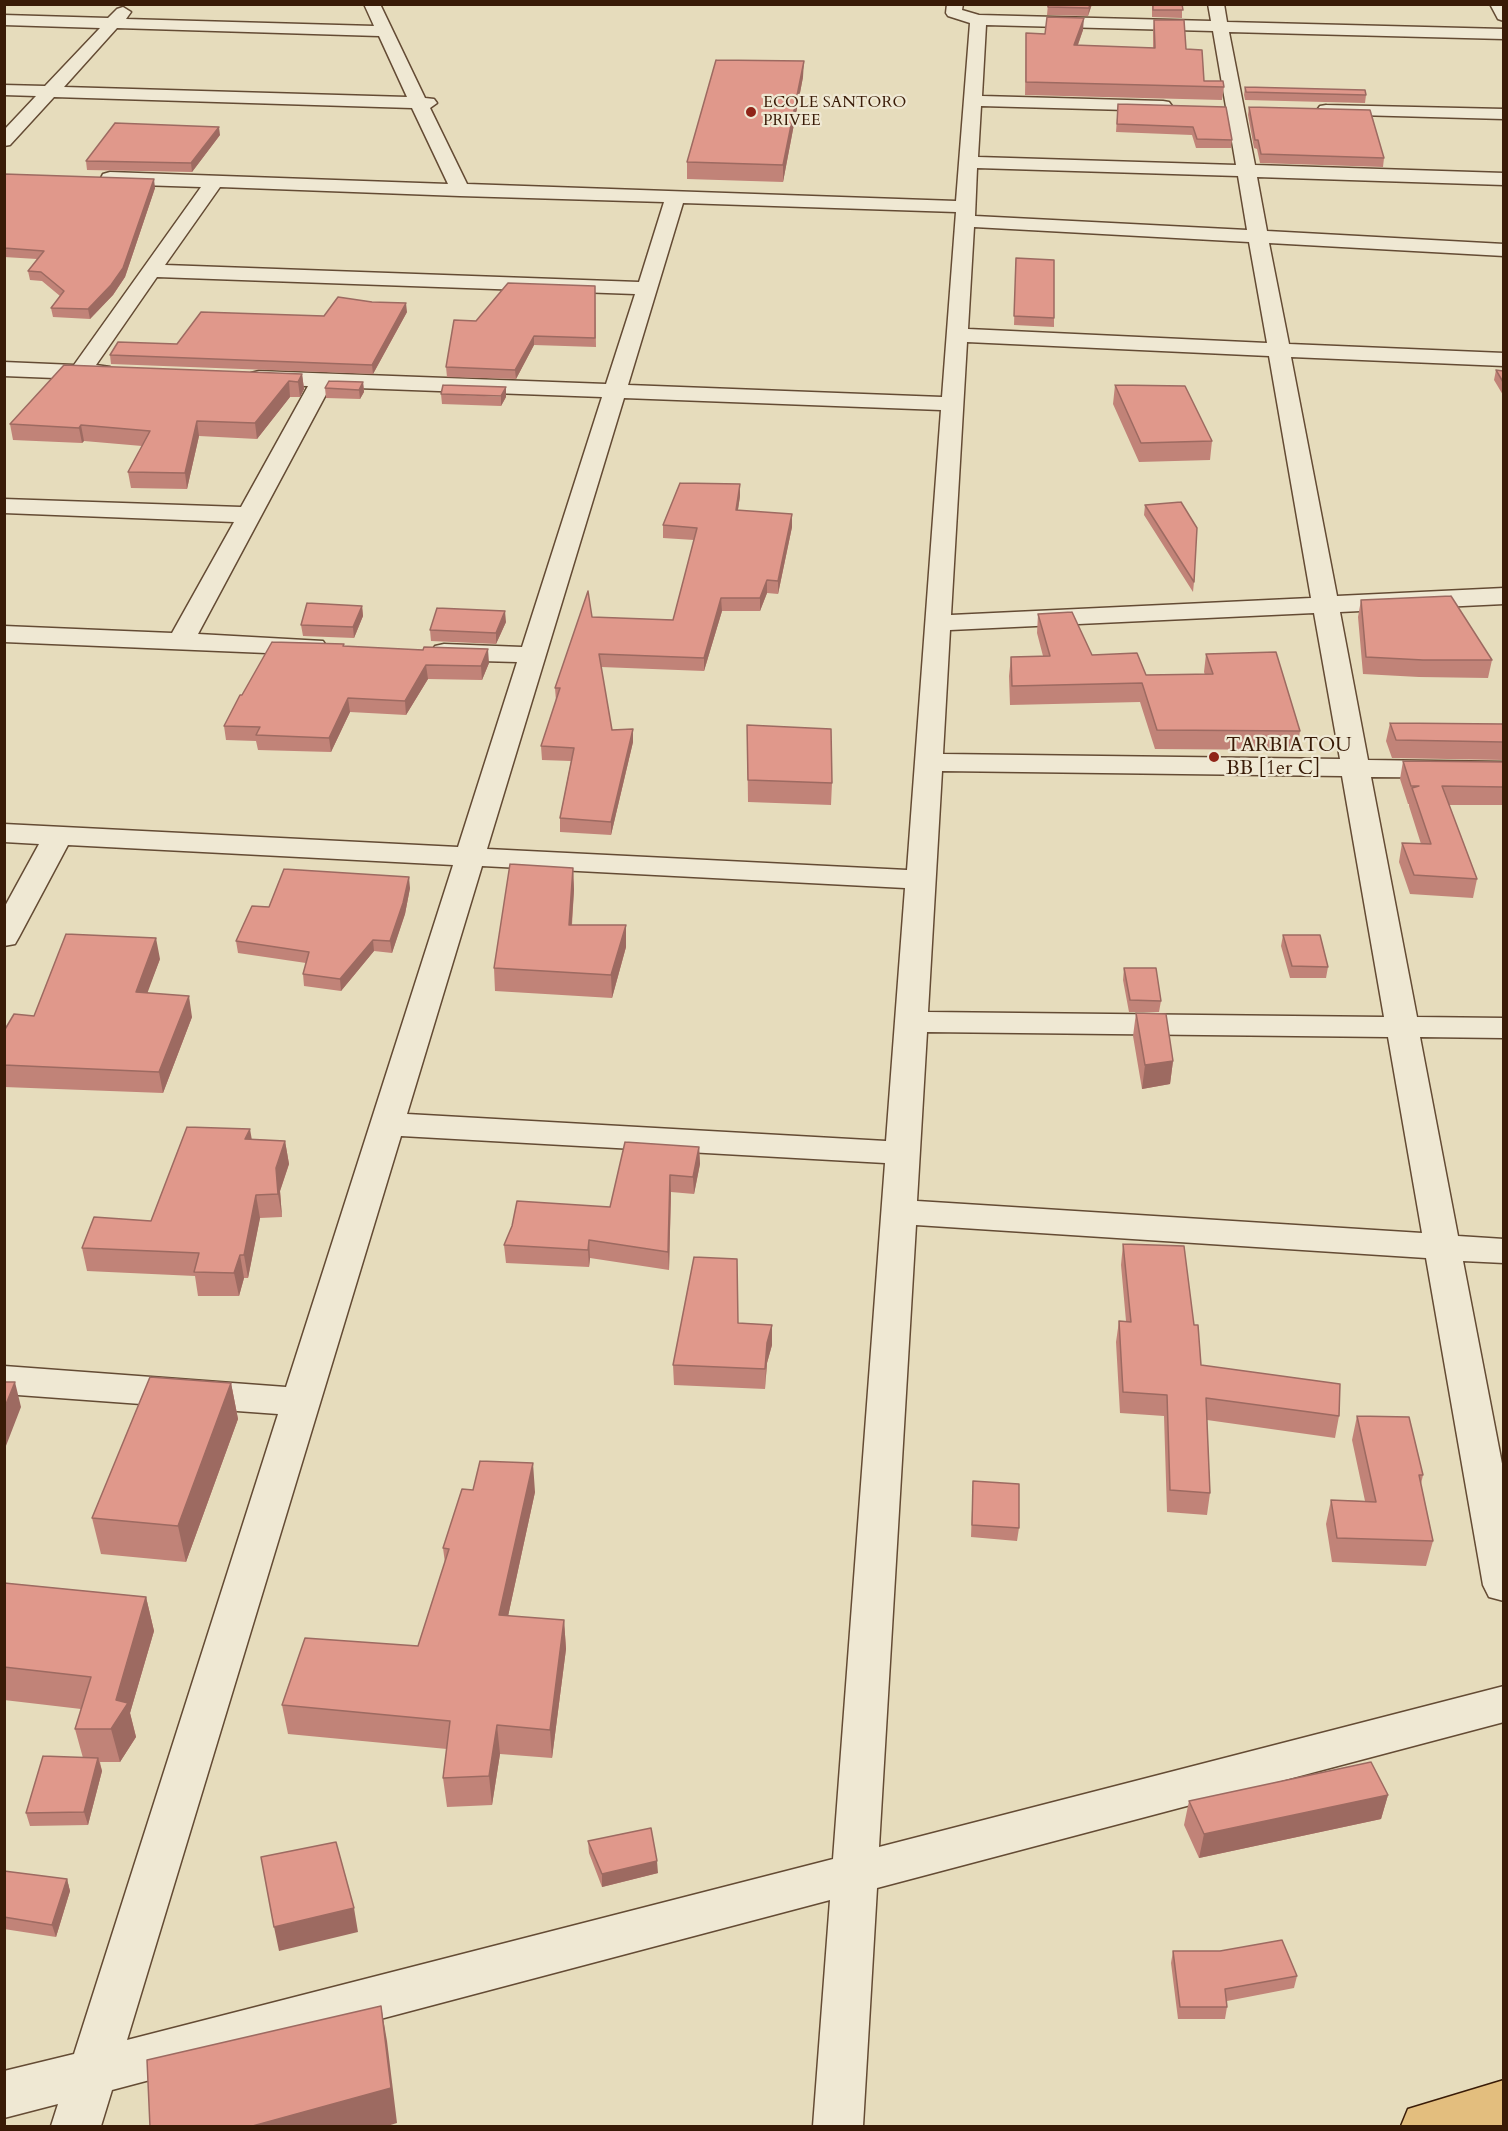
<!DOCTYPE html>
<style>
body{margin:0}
#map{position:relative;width:1508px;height:2131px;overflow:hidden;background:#e6dcbc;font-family:Cardo,serif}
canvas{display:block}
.frame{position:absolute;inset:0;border:6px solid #391b07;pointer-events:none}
</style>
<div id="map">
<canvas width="1508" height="2131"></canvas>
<div class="frame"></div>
</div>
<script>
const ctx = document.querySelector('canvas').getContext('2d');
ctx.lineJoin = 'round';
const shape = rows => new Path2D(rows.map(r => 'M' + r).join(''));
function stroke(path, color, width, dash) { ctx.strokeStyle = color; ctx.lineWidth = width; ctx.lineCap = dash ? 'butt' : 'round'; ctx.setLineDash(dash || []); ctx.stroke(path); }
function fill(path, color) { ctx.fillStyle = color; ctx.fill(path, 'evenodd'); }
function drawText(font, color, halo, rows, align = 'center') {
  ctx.font = font + ' Cardo,serif'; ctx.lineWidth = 4.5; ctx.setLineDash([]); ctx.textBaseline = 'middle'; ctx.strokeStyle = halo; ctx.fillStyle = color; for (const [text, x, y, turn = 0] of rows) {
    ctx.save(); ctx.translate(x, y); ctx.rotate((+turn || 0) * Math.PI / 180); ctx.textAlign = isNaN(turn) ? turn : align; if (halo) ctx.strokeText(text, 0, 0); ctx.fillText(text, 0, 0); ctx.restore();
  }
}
const minor = shape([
 [364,4,380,4,425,98,434,99,437,103,430,108,467,184,956,201,970,23,948,16,946,13,947,4,963,4,962,10,979,15,1211,21,1208,4,1224,4,1227,22,1504,29,1504,39,1229,32,1255,165,1504,173,1504,185,1257,177,1267,231,1504,244,1504,256,1269,243,1289,344,1504,353,1504,366,1291,357,1337,596,1504,588,1504,604,1340,612,1368,760,1504,762,1504,778,1371,777,1417,1017,1504,1018,1504,1038,1420,1037,1458,1236,1504,1239,1504,1263,1463,1261,1504,1474,1504,1601,1489,1597,1483,1585,1426,1258,916,1225,879,1847,1504,1686,1504,1722,877,1888,863,2126,813,2126,830,1900,112,2090,101,2126,51,2126,58,2104,4,2118,4,2071,74,2054,278,1414,4,1394,4,1366,286,1387,453,865,68,845,19,937,15,944,4,946,4,908,39,844,4,842,4,824,458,847,517,662,444,660,435,658,431,652,435,646,444,644,522,647,602,397,330,387,198,634,323,641,327,647,323,653,314,655,4,642,4,626,172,633,234,522,4,513,4,499,241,507,308,386,259,385,251,383,248,378,251,373,259,371,606,384,635,294,157,277,96,365,110,367,113,372,110,377,80,379,4,376,4,362,74,365,201,187,110,184,103,182,101,178,103,174,110,172,448,184,412,108,54,97,10,145,4,146,4,130,36,96,4,95,4,85,45,86,100,28,4,25,4,15,108,18,117,9,123,7,131,12,126,19,374,26,364,4],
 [986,25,1213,31,1236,165,978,157,981,106,1163,111,1169,110,1172,106,1169,102,1163,101,982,96,986,25],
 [117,28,379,36,407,97,64,87,117,28],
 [977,168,1238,176,1247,230,975,216,977,168],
 [220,187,460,196,664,202,639,282,165,265,220,187],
 [683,203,956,212,942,397,628,385,683,203],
 [974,227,1249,242,1267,343,968,329,974,227],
 [967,342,1269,356,1311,598,951,615,967,342],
 [624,398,941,410,907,870,487,849,624,398],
 [1314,613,1340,759,943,754,950,630,1314,613],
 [942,771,1342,776,1384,1017,928,1012,942,771],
 [482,866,905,888,886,1141,407,1114,482,866],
 [927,1032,1388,1037,1422,1233,917,1201,927,1032],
 [401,1136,885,1163,833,1859,127,2040,401,1136],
 [1490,4,1504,4,1504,21,1498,19,1490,4],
 [1326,105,1504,109,1504,119,1320,114,1317,110,1320,106,1326,105]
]);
const major = shape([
 [1504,2080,1504,2126,1401,2126,1408,2109,1504,2080]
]);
stroke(minor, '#644b34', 3);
stroke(major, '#391b07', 3);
fill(minor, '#efe8d3');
fill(major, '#e3be7e');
fill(shape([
 [1048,4,1092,4,1088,16,1047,15],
 [1152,4,1182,4,1182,18,1152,17],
 [1154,20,1186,49,1204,81,1224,87,1222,100,1025,95,1026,33,1045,34,1083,30,1078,45,1153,48,1153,32],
 [803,77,783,182,687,179,687,162],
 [1245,87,1366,95,1365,103,1245,100,1244,95],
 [1118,104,1226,107,1232,140,1231,148,1196,148,1192,135,1116,132],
 [1249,107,1384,158,1383,167,1260,163,1257,149,1254,148,1248,115],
 [220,135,192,172,87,170,86,161],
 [4,174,155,188,125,277,113,295,90,319,53,317,51,308,60,296,42,281,30,280,28,271,37,259,4,257],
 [1016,258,1054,318,1054,327,1014,325],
 [595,286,596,347,534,345,516,379,447,377,446,367,476,321],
 [407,312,373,374,111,364,110,355,177,344,324,316],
 [1496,370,1503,371,1503,395,1494,380],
 [302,374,304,389,300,397,290,397,257,439,199,436,187,489,131,488,128,472,142,446,84,441,82,443,13,440,10,424],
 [363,382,364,392,360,399,326,398,325,388],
 [1115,385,1212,441,1210,460,1139,462,1113,404],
 [441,394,506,397,501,406,442,404],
 [740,496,738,510,792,527,778,594,767,593,760,611,722,611,704,671,601,667,612,730,633,729,633,742,611,835,560,832,560,818,571,761,542,760,541,746,556,701,555,688,592,617,673,620,694,540,663,538,663,525],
 [1145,505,1194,582,1193,592,1144,515],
 [1361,600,1492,660,1488,678,1419,677,1363,674,1358,617],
 [362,606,363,616,354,638,303,636,301,625],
 [1038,614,1092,655,1146,675,1205,675,1204,672,1206,654,1300,731,1297,750,1155,749,1140,702,1010,705,1009,676,1011,657,1043,656,1037,633],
 [506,622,496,644,431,641,430,630],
 [344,644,344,646,489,663,482,680,428,679,406,715,350,712,331,752,258,750,256,741,226,740,224,726,242,695],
 [1390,723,1503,724,1503,760,1392,758,1386,741],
 [747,725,832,783,831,805,748,802],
 [1403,761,1503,762,1503,805,1449,805,1477,879,1473,898,1410,894,1399,862,1402,843,1421,844,1409,806,1409,804,1408,804,1400,779],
 [573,868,574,890,572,925,626,925,626,947,612,998,495,991,494,968],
 [410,888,405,914,392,953,374,951,341,991,304,986,303,974,306,963,238,953,236,941,269,907],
 [1283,935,1328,967,1326,978,1290,978,1281,946],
 [160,959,147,992,192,1017,163,1093,4,1087,4,1031,34,1016],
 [1124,968,1161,1001,1159,1012,1129,1012,1123,980],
 [1136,1013,1173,1061,1170,1084,1142,1089,1133,1036],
 [252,1139,285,1141,289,1164,280,1191,282,1217,260,1218,248,1278,244,1278,239,1296,198,1296,195,1276,87,1271,82,1248,151,1221],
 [699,1147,700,1164,694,1194,671,1192,669,1270,590,1258,589,1267,506,1263,504,1245,610,1207],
 [1123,1244,1194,1325,1201,1365,1339,1416,1335,1438,1207,1420,1210,1493,1207,1515,1167,1512,1164,1416,1120,1413,1116,1342,1119,1321,1126,1321,1121,1265],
 [738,1323,772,1325,772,1345,767,1363,765,1389,674,1385,673,1365],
 [1503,1351,1503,1398,1502,1398],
 [231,1383,238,1419,186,1562,101,1554,92,1518],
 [1357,1416,1423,1475,1421,1484,1433,1541,1426,1566,1332,1562,1326,1524,1331,1500,1365,1501,1352,1440],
 [973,1481,1019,1528,1017,1541,971,1537],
 [473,1490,535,1492,508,1616,564,1620,566,1649,552,1758,500,1754,492,1805,447,1807,443,1778,447,1749,288,1734,282,1705,418,1646,445,1563,443,1548],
 [4,1583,146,1597,154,1631,130,1713,136,1737,120,1762,100,1762,102,1771,88,1825,30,1826,26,1813,83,1758,75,1729,81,1709,4,1700],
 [1388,1795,1381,1819,1199,1858,1184,1825,1189,1801],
 [588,1841,658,1873,602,1887,589,1853],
 [4,1871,67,1879,70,1891,56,1937,4,1929],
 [1173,1951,1297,1976,1294,1988,1227,2001,1227,2007,1225,2019,1178,2019,1171,1963]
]), '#c18378');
fill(shape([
 [1090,4,1092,4,1088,16,1089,8],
 [1084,18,1083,30,1073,58,1074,45],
 [804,61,803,77,783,182,783,165],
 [219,127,220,135,192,172,191,163],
 [154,179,155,188,125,277,113,295,90,319,88,309],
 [406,303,407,312,373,374,372,365],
 [534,336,534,345,516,379,515,370],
 [302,374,304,389,300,397,298,382],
 [289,381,290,397,257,439,255,423],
 [363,382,364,392,360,399,359,390],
 [506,387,506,397,501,406,501,396],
 [197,421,199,436,187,489,185,473],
 [81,425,84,441,82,443,79,428],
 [740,484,740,496,736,522,736,510],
 [792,514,792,527,778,594,778,581],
 [767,580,767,593,760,611,760,598],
 [721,598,722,611,704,671,704,658],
 [362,606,363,616,354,638,353,627],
 [505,611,506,622,496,644,496,633],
 [488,649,489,663,482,680,481,666],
 [426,665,428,679,406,715,405,701],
 [348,698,350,712,331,752,329,738],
 [633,729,633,742,611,835,611,822],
 [573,868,574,890,570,947,569,925],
 [409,877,410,888,405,914,392,953,390,941],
 [626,925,626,947,612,998,611,975],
 [156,938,160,959,140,1013,136,992],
 [373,940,374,951,341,991,340,979],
 [189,996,192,1017,163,1093,159,1072],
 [1173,1061,1170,1084,1142,1089,1145,1065],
 [250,1129,254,1152,245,1139],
 [285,1141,289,1164,280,1191,282,1217,278,1194,276,1168],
 [699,1147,700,1164,694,1194,693,1177],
 [670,1175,671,1192,669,1270,668,1252],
 [256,1195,260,1218,248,1278,244,1255],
 [589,1240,590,1258,589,1267,588,1250],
 [240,1255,244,1278,239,1296,234,1273],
 [772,1325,772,1345,767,1363,765,1389,767,1343],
 [15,1382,21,1407,4,1451,4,1409],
 [231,1383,238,1419,186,1562,178,1526],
 [533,1463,535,1492,502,1644,499,1615],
 [146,1597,154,1631,130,1713,136,1737,120,1762,111,1729,116,1700],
 [564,1620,566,1649,552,1758,550,1730],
 [497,1725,500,1754,492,1805,489,1776],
 [98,1758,102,1771,88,1825,84,1812],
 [1388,1795,1381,1819,1199,1858,1204,1834],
 [657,1861,658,1873,602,1887,602,1874],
 [67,1879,70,1891,56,1937,52,1925],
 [354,1908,358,1932,279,1951,274,1927],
 [381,2006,387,2041,397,2123,384,2127,249,2127]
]), '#9d6a61');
const building = shape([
 [1048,4,1090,4,1089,8,1048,7,1048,4],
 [1153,4,1182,4,1183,10,1153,10,1153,4],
 [1047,17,1084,18,1074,45,1155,48,1154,20,1184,20,1186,49,1202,50,1204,81,1223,81,1224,87,1026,82,1026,33,1045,34,1047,17],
 [716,60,804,61,783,165,687,162,716,60],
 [1245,87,1365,90,1366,95,1246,92,1245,87],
 [1118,104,1226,107,1232,140,1197,139,1193,127,1117,124,1118,104],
 [1249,107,1370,110,1384,158,1261,154,1258,140,1255,140,1249,107],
 [115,123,219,127,191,163,86,161,115,123],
 [4,174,154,179,123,268,111,285,88,309,51,308,64,291,41,272,28,271,44,251,4,248,4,174],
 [1016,258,1054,260,1054,318,1014,316,1016,258],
 [508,283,595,286,595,338,534,336,515,370,446,367,454,320,476,321,508,283],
 [338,297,372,302,406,303,372,365,110,355,118,342,177,344,201,312,324,316,338,297],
 [64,365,302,374,298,382,289,381,255,423,197,421,185,473,128,472,150,431,81,425,79,428,10,424,64,365],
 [1496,370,1503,371,1503,382,1496,370],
 [329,381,363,382,359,390,325,388,329,381],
 [443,385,506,387,501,396,441,394,443,385],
 [1115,385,1185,386,1212,441,1141,443,1115,385],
 [680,483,740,484,736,510,792,514,778,581,767,580,760,598,721,598,704,658,599,654,612,730,633,729,611,822,560,818,574,748,541,746,560,688,555,688,588,591,592,617,673,620,697,528,663,525,680,483],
 [1181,502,1197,528,1194,582,1145,505,1181,502],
 [1451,596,1492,660,1423,660,1366,657,1361,600,1451,596],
 [307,603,362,606,353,627,301,625,307,603],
 [437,608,505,611,496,633,430,630,437,608],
 [1072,612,1092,655,1137,653,1146,675,1213,674,1206,654,1276,652,1300,731,1157,730,1142,683,1012,686,1011,657,1050,656,1038,614,1072,612],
 [272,642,344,644,343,646,423,650,424,647,488,649,481,666,426,665,405,701,348,698,329,738,256,735,260,727,224,726,240,695,242,695,272,642],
 [1390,723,1503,724,1503,742,1396,740,1390,723],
 [747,725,831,729,832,783,748,780,747,725],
 [1403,761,1503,762,1503,787,1442,786,1477,879,1414,875,1402,843,1431,844,1412,788,1419,786,1411,786,1403,761],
 [510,864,573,868,569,925,626,925,611,975,494,968,510,864],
 [284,869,409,877,403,903,390,941,373,940,340,979,303,974,309,952,236,941,252,906,269,907,284,869],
 [66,934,156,938,136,992,189,996,159,1072,4,1065,4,1031,14,1014,34,1016,66,934],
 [1283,935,1320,935,1328,967,1292,966,1283,935],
 [1124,968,1156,968,1161,1001,1130,1000,1124,968],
 [1136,1013,1166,1014,1173,1061,1145,1065,1136,1013],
 [187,1127,250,1129,245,1139,285,1141,276,1168,278,1194,256,1195,244,1255,240,1255,234,1273,194,1272,199,1253,82,1248,94,1217,151,1221,187,1127],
 [625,1142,699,1147,693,1177,670,1175,668,1252,589,1240,588,1250,504,1245,512,1226,517,1201,610,1207,625,1142],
 [1123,1244,1184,1246,1194,1325,1198,1325,1201,1365,1340,1384,1339,1416,1206,1398,1210,1493,1170,1490,1167,1395,1123,1392,1119,1321,1131,1322,1123,1244],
 [694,1257,737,1259,738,1323,772,1325,767,1343,765,1369,673,1365,694,1257],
 [150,1377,231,1383,178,1526,92,1518,150,1377],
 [4,1382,15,1382,4,1409,4,1382],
 [1357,1416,1409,1417,1423,1475,1419,1475,1433,1541,1337,1538,1331,1500,1376,1502,1357,1416],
 [480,1461,533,1463,499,1615,564,1620,550,1730,497,1725,489,1776,443,1778,450,1721,282,1705,305,1638,418,1646,449,1549,443,1548,462,1489,473,1490,480,1461],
 [973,1481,1019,1484,1019,1528,972,1525,973,1481],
 [4,1583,146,1597,116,1700,128,1703,111,1729,75,1729,91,1677,4,1667,4,1583],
 [43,1756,98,1758,84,1812,26,1813,43,1756],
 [1371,1762,1388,1795,1204,1834,1189,1801,1371,1762],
 [651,1828,657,1861,602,1874,588,1841,651,1828],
 [336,1842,354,1908,274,1927,261,1857,336,1842],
 [4,1871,67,1879,52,1925,4,1917,4,1871],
 [1282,1940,1297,1976,1225,1989,1227,2007,1180,2007,1173,1951,1220,1951,1282,1940],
 [381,2006,391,2088,249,2127,150,2127,147,2060,381,2006]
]);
fill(building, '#e0988b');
stroke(building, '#9d6a61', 1.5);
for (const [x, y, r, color] of [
 [751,112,6,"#8f2418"],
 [1214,757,6,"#8f2418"]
]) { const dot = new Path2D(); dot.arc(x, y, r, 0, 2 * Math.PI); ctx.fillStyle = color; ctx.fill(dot); stroke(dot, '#efe8d3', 2); }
drawText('16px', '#391b07', '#efe8d3', [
 ["ECOLE SANTORO",763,103],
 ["PRIVEE",763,121]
], 'left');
drawText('20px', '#391b07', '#efe8d3', [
 ["TARBIATOU",1226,746],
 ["BB [1er C]",1226,769]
], 'left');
</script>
